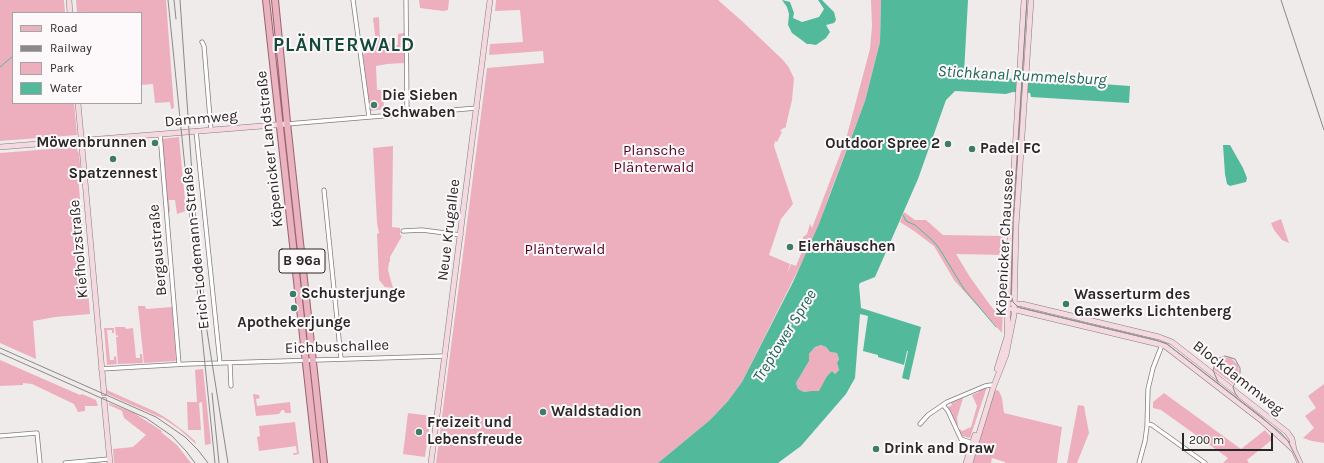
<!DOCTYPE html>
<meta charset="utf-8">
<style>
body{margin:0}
#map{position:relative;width:1324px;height:463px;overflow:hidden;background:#f0ebeb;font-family:Karla,sans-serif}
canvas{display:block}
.legend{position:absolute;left:12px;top:12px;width:130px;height:92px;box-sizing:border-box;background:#fdf8f9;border:1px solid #a8a4a5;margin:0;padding:5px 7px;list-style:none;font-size:12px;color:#292727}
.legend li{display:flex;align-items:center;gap:8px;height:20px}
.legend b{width:20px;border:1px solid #a8a4a5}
.scale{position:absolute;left:1182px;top:433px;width:91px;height:18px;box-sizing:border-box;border:2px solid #292727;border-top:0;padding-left:5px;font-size:12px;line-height:14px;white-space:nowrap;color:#292727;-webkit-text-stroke:3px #fdf8f9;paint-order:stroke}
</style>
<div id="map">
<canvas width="1324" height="463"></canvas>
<ul class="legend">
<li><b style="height:5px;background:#e9b3c0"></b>Road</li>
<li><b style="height:5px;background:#8b8888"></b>Railway</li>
<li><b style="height:11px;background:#edafbd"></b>Park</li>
<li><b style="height:11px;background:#53b99b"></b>Water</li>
</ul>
<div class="scale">200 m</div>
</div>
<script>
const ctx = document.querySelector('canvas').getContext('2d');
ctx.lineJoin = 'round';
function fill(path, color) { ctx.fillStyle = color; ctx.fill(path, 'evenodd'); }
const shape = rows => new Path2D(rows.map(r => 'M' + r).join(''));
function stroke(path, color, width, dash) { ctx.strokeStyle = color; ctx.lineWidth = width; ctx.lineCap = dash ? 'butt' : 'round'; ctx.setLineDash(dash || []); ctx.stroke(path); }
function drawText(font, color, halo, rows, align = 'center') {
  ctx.font = font + ' Karla,sans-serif'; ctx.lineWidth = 4; ctx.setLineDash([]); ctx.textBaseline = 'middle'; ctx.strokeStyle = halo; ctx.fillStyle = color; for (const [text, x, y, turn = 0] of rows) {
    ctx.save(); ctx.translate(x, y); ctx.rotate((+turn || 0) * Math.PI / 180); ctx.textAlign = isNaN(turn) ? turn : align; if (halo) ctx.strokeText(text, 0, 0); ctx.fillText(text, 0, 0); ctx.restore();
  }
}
fill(shape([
 [0,0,64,0,65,13,13,13,13,103,74,103,77,135,0,141],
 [76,0,166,0,174,108,171,109,170,102,155,103,153,84,141,85,141,13,86,13,87,11,85,13,77,13],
 [419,0,449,0,448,10,443,11,420,8],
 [496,0,718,0,743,22,782,59,788,66,794,78,792,100,786,125,786,127,782,129,780,131,782,132,777,142,775,141,774,146,793,204,781,219,769,255,790,264,787,274,791,264,796,266,803,249,801,245,803,241,803,237,807,234,810,224,812,228,846,139,870,49,872,26,871,0,881,0,880,42,865,101,829,196,811,250,807,252,742,382,728,401,710,420,658,463,436,463,487,68,544,63,543,51,489,55,490,44,523,42,520,10,495,11],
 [379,17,380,42,390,43,390,45,398,45,398,34,404,33,405,63,387,64,376,66,377,90,383,90,384,109,370,111,363,54,372,52,373,45,376,43,373,18],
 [179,137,186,211,177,214,175,200,169,200,170,212,168,212,162,139],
 [393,146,392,227,400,228,400,235,402,236,390,257,390,262,389,262,388,270,393,288,385,287,379,280,377,234,379,233,377,223,373,148],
 [76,147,79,154,81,175,78,176,90,314,55,317,33,321,36,359,0,343,0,153],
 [904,212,915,220,926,220,943,235,1005,236,1005,255,956,254,970,277,990,305,995,311,1003,311,1002,333,954,280,934,246,914,231,900,222],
 [1281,219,1289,243,1282,240,1274,230,1271,223],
 [138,306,145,306,146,309,172,307,176,360,175,361,144,363],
 [115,327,125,327,126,329,133,328,136,358,140,358,140,354,142,354,143,363,118,364,116,337,118,337,118,335,116,336],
 [104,328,114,328,114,333,112,333,112,330,107,330,110,360,114,360,114,357,116,356,117,364,107,365],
 [821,345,826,347,830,352,837,353,839,359,837,363,839,370,835,374,832,371,827,376,820,392,811,391,804,392,798,389,796,383,809,361,809,354,815,347],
 [1223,357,1231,358,1238,365,1239,373,1233,384,1213,369,1216,362],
 [0,360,80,395,82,394,96,400,98,406,85,406,85,411,78,412,74,404,32,384,23,383,23,385,0,386],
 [203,369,211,444,205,445,202,402,199,403,201,430,188,430,187,402,197,402,195,370],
 [1324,384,1324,443,1312,441,1303,438,1314,428,1305,416,1316,408,1308,396],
 [986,387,987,387,970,438,962,436,960,435,959,430,960,429,962,431,971,427,977,406,972,395,979,392,978,390],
 [107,390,156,412,169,420,186,433,195,441,196,444,179,429,164,419,107,394],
 [996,390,999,391,1002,398,1004,413,1062,427,1057,463,1005,463,1005,462,992,458,991,463,973,463,994,392],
 [1164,393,1241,449,1265,430,1273,439,1247,460,1249,463,1223,463,1228,458,1161,410,1153,408,1153,402],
 [253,394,259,395,260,398,256,399,257,406,290,402,291,413,285,413,284,410,282,410,279,414,256,416],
 [963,398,957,418,958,425,957,426,948,407,952,405,951,403],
 [109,403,134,413,162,431,161,432,177,445,191,463,114,463,113,449,133,447,146,435,124,418,122,411,109,405],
 [1078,405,1084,406,1089,433,1077,463,1067,463],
 [408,413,431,416,425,457,403,454],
 [295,422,299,454,294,455,293,453,297,453,296,446,259,451,257,437,260,436,259,426]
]), '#edafbd');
fill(shape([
 [782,0,790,2,794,13,793,18,802,22,819,17,824,9,818,0,822,0,834,12,836,20,834,23,826,25,830,32,826,38,816,45,810,44,807,44,792,33,788,25,789,14,787,7],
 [881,0,968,0,964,73,966,75,1008,77,1015,81,1031,82,1032,79,1130,86,1129,103,1031,97,1030,93,1013,92,1006,94,955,91,946,100,918,179,875,277,860,283,859,285,861,308,921,327,909,380,902,378,908,351,907,351,904,365,878,357,878,355,863,351,868,316,860,314,855,378,846,394,801,446,778,463,658,463,710,420,728,401,742,382,793,282,819,224,865,101,880,42],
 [821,345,826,347,830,352,837,353,839,359,837,363,839,370,835,374,832,371,827,376,819,391,811,391,804,392,798,389,796,383,809,361,809,354,815,347],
 [1223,145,1230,145,1243,168,1247,178,1246,182,1230,186,1227,184,1225,174]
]), '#53b99b');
stroke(shape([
 [57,13,58,12],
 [0,67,13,56],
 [903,215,906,221,915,225,932,240,939,248,964,289,996,327]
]), '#53b99b', 1);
const street = shape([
 [353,0,369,117],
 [406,0,407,114],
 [202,42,204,46,211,130],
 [287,124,477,108],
 [196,131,220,363],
 [160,134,179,364],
 [324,190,341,359],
 [403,231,422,230,461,235],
 [230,363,231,386],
 [101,369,187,364,445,356],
 [943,405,948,411,966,450,969,452],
 [920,424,928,415,947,402,985,386,991,385],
 [1148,424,1152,425,1205,463],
 [0,436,37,433,40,463],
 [961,439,975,444],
 [65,463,109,459],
 [1139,463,1145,441,1147,426,1148,389,1153,368,1162,345]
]);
const secondary = shape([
 [69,0,70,13],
 [78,103,104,393],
 [0,147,287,124],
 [1013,304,1022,304,1159,337,1172,342,1287,432,1292,439,1294,450,1300,463],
 [1012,309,1158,344,1165,346,1261,420,1294,450],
 [997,369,1007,337,1010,235,1024,0],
 [104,400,110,463],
 [431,463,490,0],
 [966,463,975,435],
 [970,463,993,388,1006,355,1014,315,1016,226,1031,0]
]);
const primary = shape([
 [266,0,317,463],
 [275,0,288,132,324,463]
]);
stroke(street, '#817c7d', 5);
stroke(secondary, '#817c7d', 6);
stroke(primary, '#9c616f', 8);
stroke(street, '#fff', 3.5);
stroke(secondary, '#f4d9e0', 5);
stroke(primary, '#e9b3c0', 6);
stroke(shape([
 [174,0,176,19],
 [180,0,194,203,207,331,228,463],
 [1027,0,1013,220,1011,295,1013,302,1017,306,1022,308,1156,340,1167,344,1281,433,1288,441,1299,463],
 [0,348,156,417,185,437,198,450,208,463],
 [1218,382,1213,370,1216,361,1219,358,1225,356,1235,359,1240,368,1240,373,1233,387,1235,393,1238,397],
 [212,393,219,463]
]), '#8b8888', 1);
stroke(shape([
 [168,0,215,463],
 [1281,0,1324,130],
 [0,353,146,418,172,436,186,451,195,463]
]), '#8b8888', 1);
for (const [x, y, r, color] of [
 [374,105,4,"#3e7c69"],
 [155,143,4,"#3e7c69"],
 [948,144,4,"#3e7c69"],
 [972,149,4,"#3e7c69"],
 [113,159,4,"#3e7c69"],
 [790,247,4,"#3e7c69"],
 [293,294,4,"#3e7c69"],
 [1066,304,4,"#3e7c69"],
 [294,308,4,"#3e7c69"],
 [543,412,4,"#3e7c69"],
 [419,432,4,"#3e7c69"],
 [876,449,4,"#3e7c69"]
]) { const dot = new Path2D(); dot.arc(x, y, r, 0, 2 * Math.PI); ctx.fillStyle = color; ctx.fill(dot); stroke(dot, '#fdf8f9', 1.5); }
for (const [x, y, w] of [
 [302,261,46]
]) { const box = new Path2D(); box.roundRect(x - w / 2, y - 12, w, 24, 3); ctx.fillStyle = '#fdf8f9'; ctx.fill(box); stroke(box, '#292727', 1); }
drawText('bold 14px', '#292727', null, [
 ["B 96a",302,261]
]);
drawText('bold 15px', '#292727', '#fdf8f9', [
 ["Die Sieben",382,96],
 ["Schwaben",382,113],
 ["Möwenbrunnen",147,143,"right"],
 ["Outdoor Spree 2",940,144,"right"],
 ["Padel FC",980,149],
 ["Spatzennest",113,174,"center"],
 ["Eierhäuschen",798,247],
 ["Schusterjunge",301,294],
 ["Wasserturm des",1074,295],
 ["Gaswerks Lichtenberg",1074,312],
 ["Apothekerjunge",294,323,"center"],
 ["Waldstadion",551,412],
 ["Freizeit und",427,423],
 ["Lebensfreude",427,440],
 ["Drink and Draw",884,449]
], 'left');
drawText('15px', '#292727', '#fdf8f9', [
 ["Dammweg",201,119,-5],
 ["Köpenicker Landstraße",270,149,-96],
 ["Neue Krugallee",449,230,-83],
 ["Köpenicker Chaussee",1005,243,-87],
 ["Erich-Lodemann-Straße",196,248,-96],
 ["Kiefholzstraße",79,249,-95],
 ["Bergaustraße",158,250,-95],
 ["Eichbuschallee",337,347,-2],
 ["Blockdammweg",1238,378,38]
]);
drawText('15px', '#540725', '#fdf8f9', [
 ["Plansche",654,151],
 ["Plänterwald",654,168],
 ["Plänterwald",565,250]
]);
drawText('italic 16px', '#176652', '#fdf8f9', [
 ["Stichkanal Rummelsburg",1022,76,3],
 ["Treptower Spree",785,336,-58]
]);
ctx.letterSpacing = '1px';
drawText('bold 19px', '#15493a', '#fdf8f9', [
 ["PLÄNTERWALD",344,46]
]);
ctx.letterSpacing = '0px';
</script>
